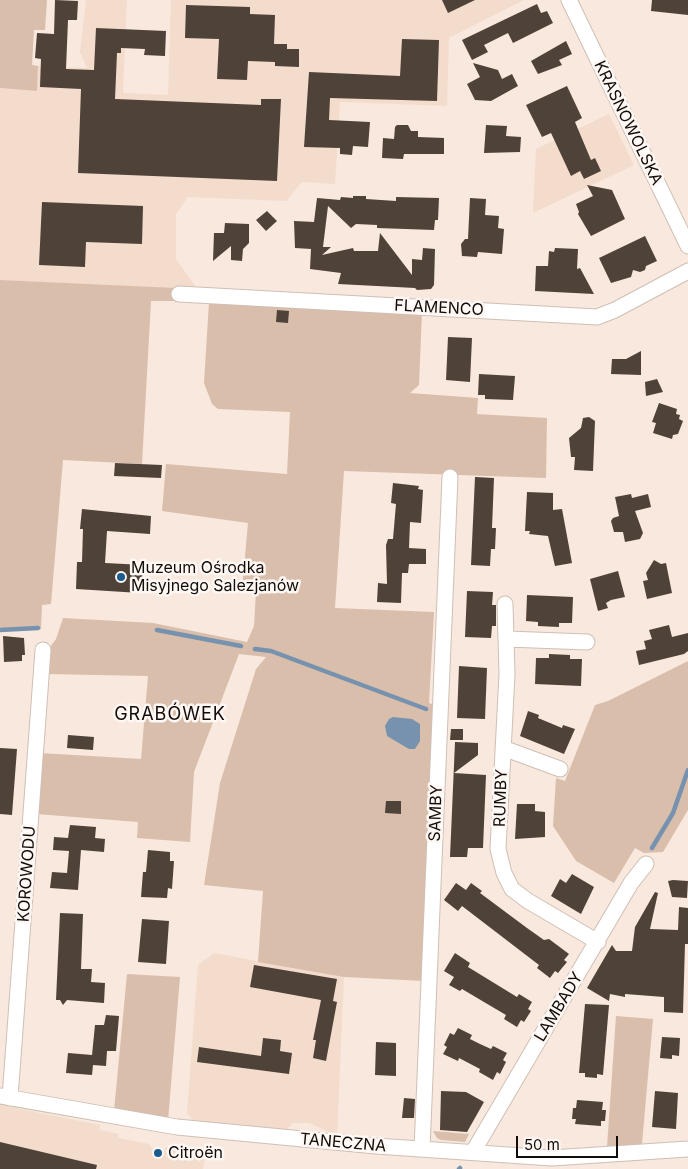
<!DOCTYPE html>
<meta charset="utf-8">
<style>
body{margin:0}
#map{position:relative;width:688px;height:1169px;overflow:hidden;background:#f9e8dd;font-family:Inter,sans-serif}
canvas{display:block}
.scale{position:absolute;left:516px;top:1136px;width:102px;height:22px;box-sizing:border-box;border:2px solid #120c09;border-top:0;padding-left:6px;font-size:15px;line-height:18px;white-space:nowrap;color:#120c09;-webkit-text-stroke:4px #fef7f3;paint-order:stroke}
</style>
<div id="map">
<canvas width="688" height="1169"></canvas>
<div class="scale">50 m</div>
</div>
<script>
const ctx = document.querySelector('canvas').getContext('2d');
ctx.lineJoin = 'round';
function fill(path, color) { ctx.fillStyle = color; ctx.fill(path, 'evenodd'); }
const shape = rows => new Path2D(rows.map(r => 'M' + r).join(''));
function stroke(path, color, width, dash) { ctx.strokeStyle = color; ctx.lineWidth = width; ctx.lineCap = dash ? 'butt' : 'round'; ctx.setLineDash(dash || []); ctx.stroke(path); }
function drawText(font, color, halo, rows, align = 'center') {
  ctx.font = font + ' Inter,sans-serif'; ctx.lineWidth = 5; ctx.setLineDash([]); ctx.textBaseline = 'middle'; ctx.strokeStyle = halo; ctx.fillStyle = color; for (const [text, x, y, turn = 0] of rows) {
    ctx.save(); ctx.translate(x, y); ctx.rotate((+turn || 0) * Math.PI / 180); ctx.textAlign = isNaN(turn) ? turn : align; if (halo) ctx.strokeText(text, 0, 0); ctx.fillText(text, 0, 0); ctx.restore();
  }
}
fill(shape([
 [86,0,127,0,123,93,168,95,171,0,524,0,449,38,447,106,340,102,335,184,302,182,286,201,188,197,176,214,176,259,198,290,0,280,0,88,37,91,38,66,87,68,80,52],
 [609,114,634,165,533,213,536,149],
 [214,953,344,977,337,1136,309,1123,293,1123,284,1132,196,1124,187,1113,198,965],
 [0,1105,100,1125,100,1130,119,1134,118,1138,149,1144,153,1150,164,1152,166,1147,206,1153,203,1169,0,1169]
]), '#f4dccc');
fill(shape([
 [0,0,47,0,45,30,34,30,32,65,38,66,37,91,0,88],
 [0,280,176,288,176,301,151,301,142,464,63,460,51,604,42,605,41,629,0,631],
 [209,302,422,312,419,385,410,393,478,398,477,414,547,418,546,478,344,471,335,608,434,612,429,703,435,705,424,981,344,977,258,962,263,891,204,885,220,783,256,669,266,657,239,654,194,772,190,842,137,838,138,822,36,814,40,753,141,759,148,676,46,674,50,647,56,639,63,618,153,623,247,642,254,626,256,591,242,589,248,523,162,511,166,464,287,474,290,412,218,409,212,404,204,383],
 [688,661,688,810,663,852,644,853,635,848,614,883,576,861,553,826,556,778,565,781,595,705,608,701],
 [127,974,180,977,168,1121,114,1111],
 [616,1016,653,1019,642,1144,607,1147],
 [433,1131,469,1134,465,1142,441,1140,437,1138]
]), '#d9beac');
fill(shape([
 [393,717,412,719,420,724,420,741,415,749,409,749,387,736,385,726,389,719]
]), '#7692ae');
stroke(shape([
 [0,630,38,628],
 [157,630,241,646],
 [255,649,271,651,426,709],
 [652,848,673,813,688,770],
 [459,1169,460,1168]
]), '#7692ae', 4.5);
fill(shape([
 [55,0,78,1,77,20,68,20,66,69,94,70,96,28,166,31,165,56,144,55,145,49,121,48,121,53,117,53,115,99,261,105,261,99,281,99,277,181,78,173,81,89,40,87,41,59,35,58,37,33,54,34],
 [442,0,475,0,448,13],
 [652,0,688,0,688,15,651,11],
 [537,4,541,13,547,11,553,23,513,43,508,33,484,45,488,52,472,60,462,40],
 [186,5,250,7,250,14,275,15,274,44,287,44,287,49,299,49,299,67,275,66,275,62,248,61,247,80,217,79,219,39,185,38],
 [402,39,439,40,437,101,330,98,329,120,370,122,368,147,353,146,352,155,340,154,340,148,304,147,309,72,400,76],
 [566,41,572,54,559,60,562,65,538,74,531,61],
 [473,63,498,70,502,79,512,74,518,86,491,101,475,100,467,84,480,77],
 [567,86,582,118,575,122,591,160,595,158,601,171,584,179,580,171,571,176,551,133,542,137,526,105],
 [397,125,408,125,411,131,418,131,418,137,444,138,444,154,404,154,403,159,382,158,383,138,394,139,395,127],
 [486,125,507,126,506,136,521,137,520,152,484,153],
 [587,185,612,190,625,219,591,236,578,214,579,212,576,204,593,196],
 [353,196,366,196,366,199,396,201,396,197,439,198,438,220,435,220,434,230,377,228,377,225,356,224,351,228,328,206,323,247,331,247,322,255,353,248,354,251,378,251,380,233,412,275,412,259,422,260,423,248,435,249,434,285,431,289,417,290,415,288,338,284,341,273,310,269,311,249,295,248,294,221,314,222,317,198,340,200,341,197,353,198],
 [470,198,486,199,485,215,499,216,498,228,504,229,502,254,478,252,477,257,462,256,461,244,465,239,468,239],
 [42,202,143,206,142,244,86,242,85,267,39,265],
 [267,211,277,221,266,231,256,220],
 [225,223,249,224,249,243,243,249,242,261,231,260,231,246,213,261,214,233,224,233],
 [645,236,657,261,646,266,645,270,640,272,633,270,631,277,611,283,599,258],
 [555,248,578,249,577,269,580,268,594,294,535,291,536,266,548,266,549,251,554,252],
 [277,310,289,311,288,323,276,322],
 [448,337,472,338,470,382,446,380],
 [641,351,641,375,611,374,612,359,626,359],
 [479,374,515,376,513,400,485,399,485,395,478,395],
 [657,379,663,392,646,396,645,382],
 [659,403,677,409,676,414,680,415,679,419,683,421,678,434,673,435,672,439,653,433,656,423,652,422],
 [589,417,595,421,593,471,574,470,575,457,571,457,569,438,581,428,583,418],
 [115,463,162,465,161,478,114,476],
 [475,477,494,478,492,528,496,528,495,549,491,549,490,566,471,565],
 [393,483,419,486,418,489,423,490,421,523,410,522,409,548,426,549,426,564,409,564,408,573,402,573,401,603,377,602,378,583,387,584,386,545,388,539,393,539,396,504,391,503],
 [527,492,553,493,553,510,562,509,572,563,555,566,548,536,529,534,530,531,525,531],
 [631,494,632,498,648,494,651,507,635,511,643,533,640,539,625,542,623,532,614,532,611,521,613,518,619,516,615,497],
 [82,509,151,516,150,534,107,531,105,563,144,565,140,593,76,589,77,562,82,562,83,529,80,529],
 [654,560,661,564,666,563,672,593,647,599,643,581,648,580,646,573],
 [618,571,625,597,611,600,606,603,608,608,598,611,590,579],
 [467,591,493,592,492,605,496,605,496,626,492,626,491,638,465,637],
 [527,595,573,597,572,623,559,623,559,627,538,626,538,622,526,621],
 [669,625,672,637,688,633,688,651,684,654,639,665,636,651,646,649,644,641,652,639,649,630],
 [3,636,24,638,25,655,22,655,22,661,4,662],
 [549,654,570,655,570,659,582,659,581,686,535,684,536,658,549,658],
 [459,666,487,668,485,719,457,718],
 [528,711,539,715,538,718,562,728,563,725,575,729,564,754,520,736],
 [451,729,463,729,463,740,450,740],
 [68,735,94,737,93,750,67,748],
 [455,742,478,743,478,755,454,773,486,775,483,848,468,848,467,857,450,857],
 [0,748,17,749,12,815,0,814],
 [386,801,401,801,401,814,385,813],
 [517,804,535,804,535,811,545,812,545,837,515,839],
 [70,825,96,827,95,838,105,839,104,852,81,850,78,890,50,888,52,872,67,873,69,851,53,850,54,837,68,838],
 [148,850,170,852,170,861,174,861,172,889,168,888,167,898,141,897,143,872,146,872],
 [572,874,594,887,581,914,551,896,560,879,566,883],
 [673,880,688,881,687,898,672,897,668,881],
 [456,883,466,890,471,883,482,891,480,893,527,928,544,940,549,939,569,954,564,960,567,962,562,968,558,973,555,971,550,978,537,968,539,965,462,906,458,911,444,900],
 [655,892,658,893,650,929,678,930,679,907,688,908,688,944,685,944,683,1013,664,1012,664,997,625,994,625,997,610,994,609,1001,587,988,612,945,616,951,632,951,635,927],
 [60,913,83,914,81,969,92,969,91,982,105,983,104,1003,67,1000,63,1005,60,1000,56,1000],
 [142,919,169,921,166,964,138,962],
 [455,953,470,963,468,967,517,997,519,994,532,1002,528,1009,531,1011,524,1022,521,1020,517,1027,504,1019,506,1015,462,989,460,991,449,985,454,977,444,971],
 [254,965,337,979,333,1001,337,1002,326,1061,313,1058,316,1040,313,1040,321,1000,250,987],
 [585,1004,609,1005,603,1075,597,1074,597,1078,585,1077,585,1073,579,1073],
 [106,1015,119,1016,116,1051,107,1051,106,1066,93,1065,92,1075,66,1073,68,1053,92,1055,95,1025,104,1025],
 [458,1028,472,1035,470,1039,480,1044,491,1049,493,1046,507,1053,503,1060,506,1062,500,1074,497,1072,493,1080,479,1072,480,1069,459,1058,458,1061,443,1054,447,1047,444,1045,450,1033,454,1035],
 [662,1037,680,1038,679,1056,672,1055,672,1059,660,1058],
 [263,1038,281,1040,280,1051,292,1053,289,1074,197,1062,199,1047,261,1056],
 [376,1042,396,1043,396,1076,375,1075],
 [441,1091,466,1092,484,1102,467,1132,440,1130],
 [655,1091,678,1093,676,1129,652,1127],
 [404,1098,415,1099,414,1118,402,1118],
 [577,1100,603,1102,602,1110,606,1110,605,1121,601,1121,601,1126,575,1124,576,1119,572,1119,573,1108,576,1108],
 [0,1142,97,1165,96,1169,0,1169]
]), '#4f4239');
const minor = shape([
 [569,0,688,246],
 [179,294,597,317,615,310,688,271],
 [505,604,507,674,498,849,504,873,512,889,528,901,598,942],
 [507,639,587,642],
 [503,748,560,769],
 [0,1096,177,1127,376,1146,552,1158,688,1149],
 [10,1098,43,650],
 [422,1149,450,477],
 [473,1152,631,883,646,864]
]);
stroke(minor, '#cfbfb4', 17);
stroke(minor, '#fff', 15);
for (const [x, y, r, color] of [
 [121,577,5,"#1a5b90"],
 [158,1153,5,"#1a5b90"]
]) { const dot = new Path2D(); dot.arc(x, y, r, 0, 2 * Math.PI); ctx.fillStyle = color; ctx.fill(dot); stroke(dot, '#fef7f3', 2); }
drawText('16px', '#120c09', '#fef7f3', [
 ["KRASNOWOLSKA",628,123,64],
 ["FLAMENCO",439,308,3],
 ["RUMBY",501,798,-88],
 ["SAMBY",436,813,-88],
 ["KOROWODU",27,874,-86],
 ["LAMBADY",559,1007,-59],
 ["TANECZNA",343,1143,5]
]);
drawText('16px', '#120c09', '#fef7f3', [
 ["Muzeum Ośrodka",131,568],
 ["Misyjnego Salezjanów",131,586],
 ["Citroën",168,1153]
], 'left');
ctx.letterSpacing = '1px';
drawText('18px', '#120c09', '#fef7f3', [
 ["GRABÓWEK",170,715]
]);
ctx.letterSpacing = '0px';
</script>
